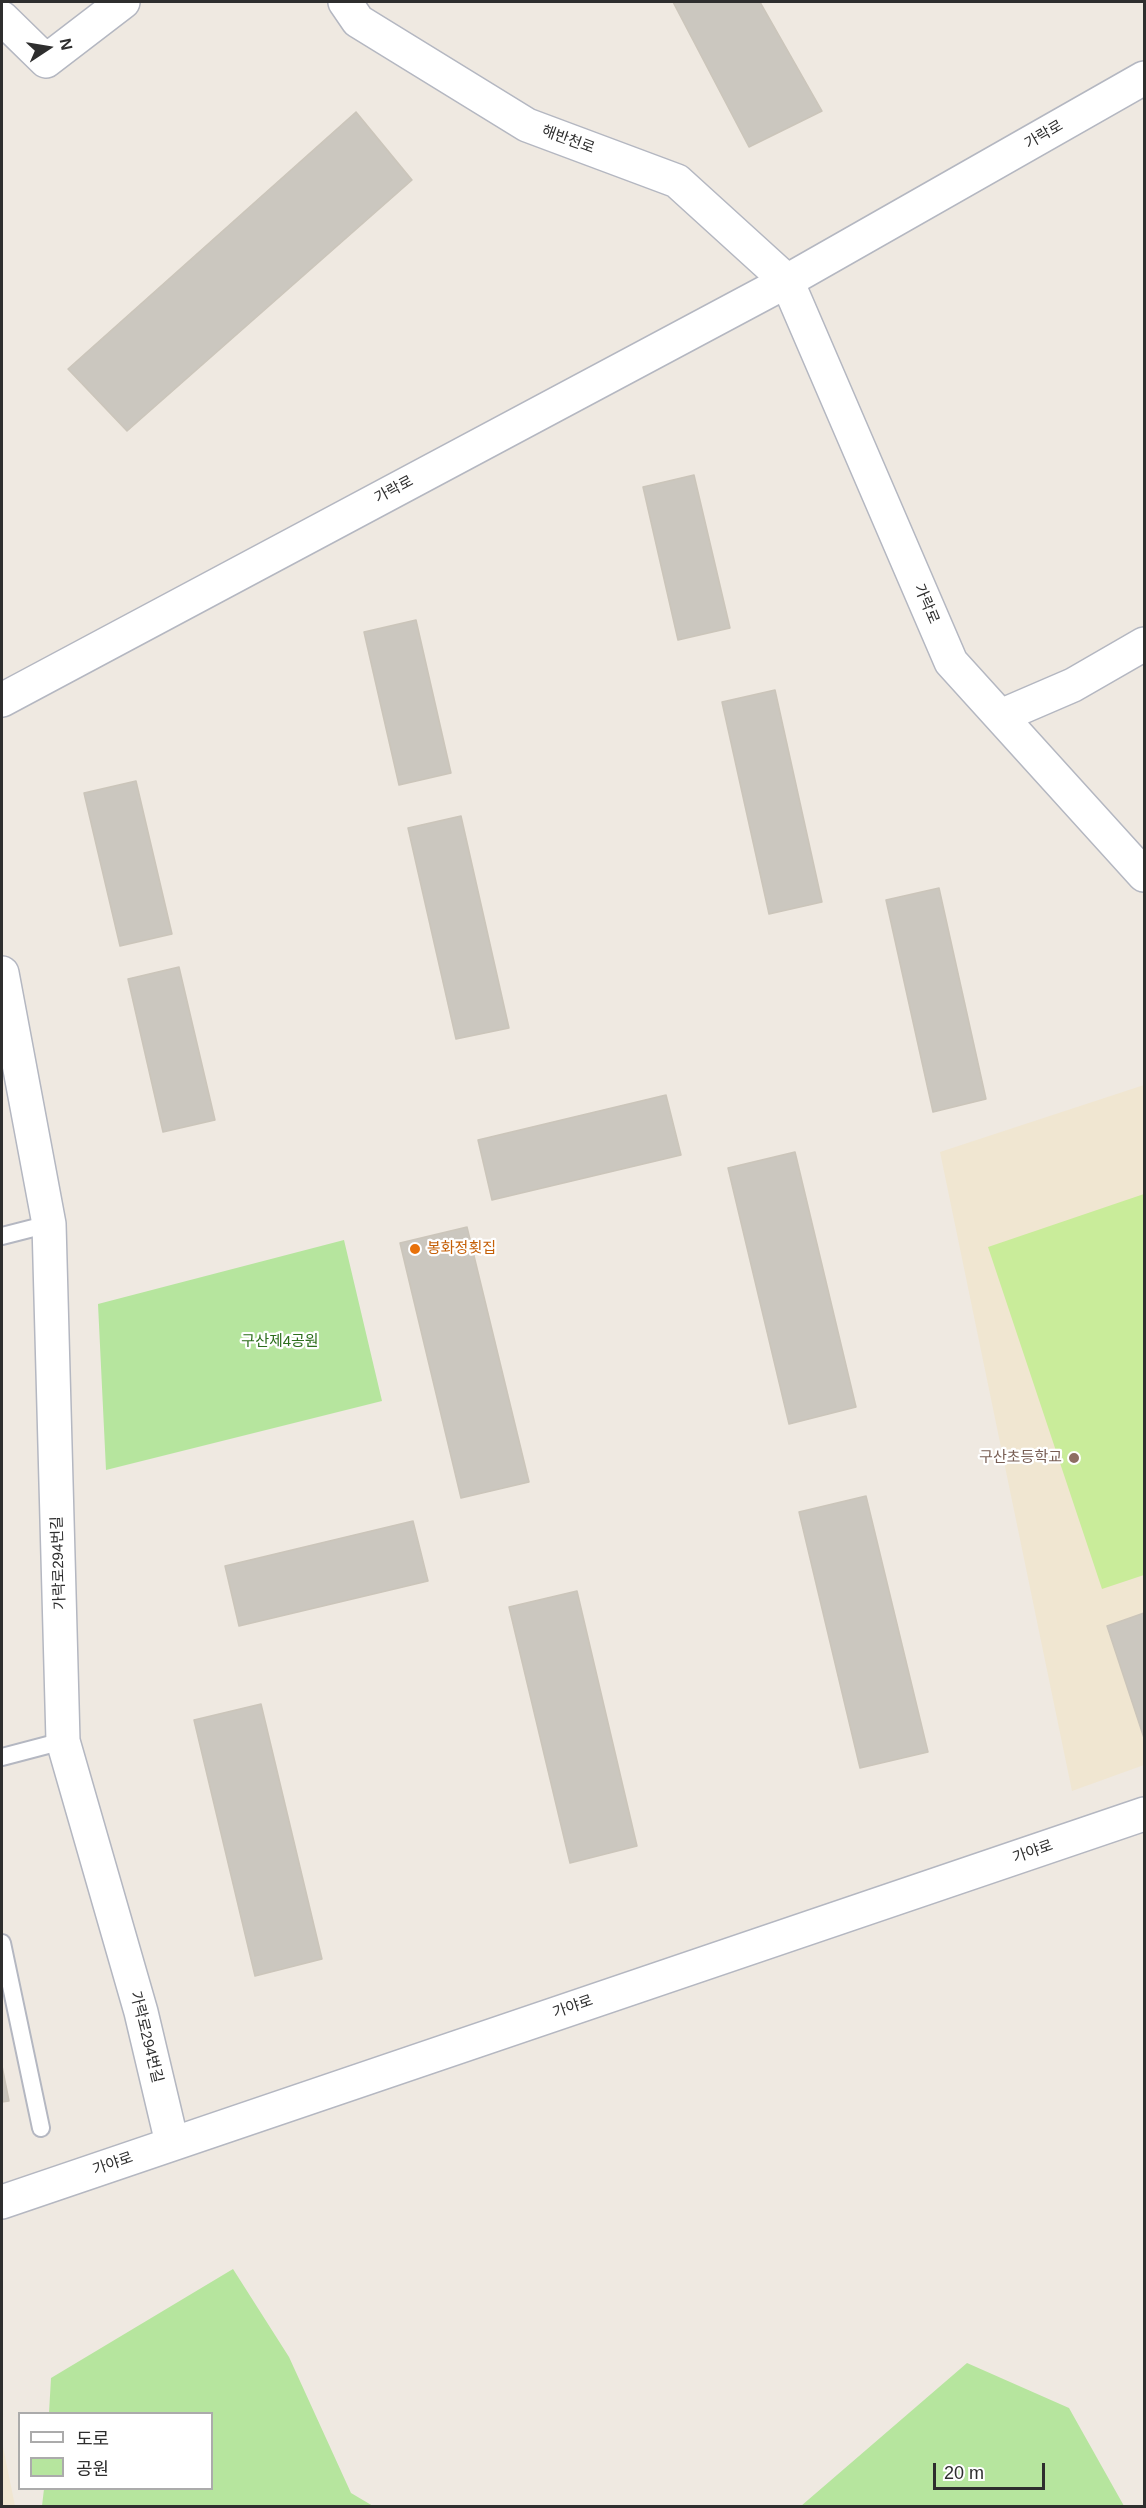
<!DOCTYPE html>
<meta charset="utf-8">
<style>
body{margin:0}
#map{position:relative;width:1146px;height:2508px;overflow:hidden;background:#efe9e1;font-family:Arial,"Noto Sans KR",sans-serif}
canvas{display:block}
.frame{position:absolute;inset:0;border:3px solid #2e2e2e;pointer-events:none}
.legend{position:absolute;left:18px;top:2412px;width:195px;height:78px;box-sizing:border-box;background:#fff;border:2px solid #ababab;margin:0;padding:8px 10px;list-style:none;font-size:18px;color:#2e2e2e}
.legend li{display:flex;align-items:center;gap:12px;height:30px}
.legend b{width:30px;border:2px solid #ababab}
.north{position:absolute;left:18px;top:18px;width:60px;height:60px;-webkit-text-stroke:4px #fff;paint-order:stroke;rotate:78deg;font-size:16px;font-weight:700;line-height:24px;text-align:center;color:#2e2e2e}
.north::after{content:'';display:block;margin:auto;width:21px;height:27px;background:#2e2e2e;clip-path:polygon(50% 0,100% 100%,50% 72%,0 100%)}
.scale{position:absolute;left:933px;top:2463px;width:112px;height:27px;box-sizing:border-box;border:3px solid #2e2e2e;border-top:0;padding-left:8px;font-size:18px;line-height:21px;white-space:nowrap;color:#2e2e2e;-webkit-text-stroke:4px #fff;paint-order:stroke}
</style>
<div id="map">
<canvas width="1146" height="2508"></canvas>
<div class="frame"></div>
<ul class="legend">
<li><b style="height:8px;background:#fff"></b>도로</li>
<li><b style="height:16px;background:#b6e59e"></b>공원</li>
</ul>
<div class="north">N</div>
<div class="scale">20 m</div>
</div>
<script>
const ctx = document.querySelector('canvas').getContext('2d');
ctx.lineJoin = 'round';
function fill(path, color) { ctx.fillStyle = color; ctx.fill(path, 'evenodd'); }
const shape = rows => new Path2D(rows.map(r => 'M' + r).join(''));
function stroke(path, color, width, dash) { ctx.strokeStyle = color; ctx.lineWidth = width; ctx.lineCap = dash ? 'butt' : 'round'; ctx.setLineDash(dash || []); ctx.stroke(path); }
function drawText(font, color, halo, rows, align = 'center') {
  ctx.font = font + ' Arial,"Noto Sans KR",sans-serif'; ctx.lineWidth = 4.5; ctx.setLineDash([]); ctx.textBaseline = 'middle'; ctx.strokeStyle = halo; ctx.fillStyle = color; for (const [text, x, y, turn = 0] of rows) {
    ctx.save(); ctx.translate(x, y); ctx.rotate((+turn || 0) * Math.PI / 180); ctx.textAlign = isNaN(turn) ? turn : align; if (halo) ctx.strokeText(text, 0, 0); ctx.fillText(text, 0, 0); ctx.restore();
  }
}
fill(shape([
 [1144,1085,1144,1765,1072,1791,940,1152],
 [2,2442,15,2506,2,2506]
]), '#f0e6d1');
fill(shape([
 [344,1240,382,1401,106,1470,98,1304],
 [233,2269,289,2357,351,2493,373,2506,42,2506,44,2489,212,2488,212,2414,49,2413,51,2378],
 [967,2363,1069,2408,1124,2506,801,2506]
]), '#b6e59e');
fill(shape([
 [1144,1194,1144,1575,1102,1589,988,1247]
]), '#c9ec9a');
const building = shape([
 [673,2,760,2,822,111,749,147,673,2],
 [356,112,412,180,127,431,68,369,356,112],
 [694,475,730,628,678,640,643,487,694,475],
 [416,620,451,773,399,785,364,632,416,620],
 [775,690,822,902,769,914,722,702,775,690],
 [136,781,172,934,120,946,84,793,136,781],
 [461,816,509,1028,456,1039,408,828,461,816],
 [939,888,986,1099,933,1112,886,900,939,888],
 [179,967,215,1120,163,1132,128,979,179,967],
 [666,1095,681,1155,492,1200,478,1140,666,1095],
 [795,1152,856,1407,789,1424,728,1168,795,1152],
 [467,1227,529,1482,461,1498,400,1243,467,1227],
 [866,1496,928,1752,860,1768,799,1512,866,1496],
 [413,1521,428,1581,239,1626,225,1566,413,1521],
 [577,1591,637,1846,570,1863,509,1607,577,1591],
 [1144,1613,1144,1738,1107,1626,1144,1613],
 [261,1704,322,1959,255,1976,194,1720,261,1704],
 [2,2066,9,2101,2,2102,2,2066]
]);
fill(building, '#cbc7bf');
stroke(building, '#cbc5ba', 1.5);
const service = shape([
 [2,1236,49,1224],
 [2,1757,63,1741],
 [2,1943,41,2128]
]);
const minor = shape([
 [345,2,358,21,527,125,677,181,787,281,951,662,1144,875],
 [2,18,46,61,123,2],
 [1001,716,1073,685,1144,644],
 [2,973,49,1224,63,1741,141,2012,172,2143]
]);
const tertiary = shape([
 [2,700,787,281,1144,78]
]);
const secondary = shape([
 [2,2202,1144,1814]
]);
stroke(service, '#b4b7c1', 20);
stroke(minor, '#b4b7c1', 36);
stroke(tertiary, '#b4b7c1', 36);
stroke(secondary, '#b4b7c1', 36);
stroke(service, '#fff', 16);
stroke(minor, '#fff', 33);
stroke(tertiary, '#fff', 33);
stroke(secondary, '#fff', 33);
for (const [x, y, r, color] of [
 [415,1249,6,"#e8710a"],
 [1074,1458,6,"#8d6e63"]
]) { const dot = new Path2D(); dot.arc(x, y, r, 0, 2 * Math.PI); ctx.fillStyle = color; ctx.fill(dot); stroke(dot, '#fff', 2); }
drawText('15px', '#2e2e2e', '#fff', [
 ["가락로",1044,135,-30],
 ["해반천로",568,140,20],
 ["가락로",394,490,-28],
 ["가락로",926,604,67],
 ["가락로294번길",59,1563,-92],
 ["가야로",1033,1852,-19],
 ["가야로",573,2007,-19],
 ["가락로294번길",146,2037,76],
 ["가야로",113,2164,-19]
]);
drawText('15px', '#c56008', '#fff', [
 ["봉화정횟집",427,1249]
], 'left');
drawText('15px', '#2c6e1b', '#fff', [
 ["구산제4공원",280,1342]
]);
drawText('15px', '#785e54', '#fff', [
 ["구산초등학교",1062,1458]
], 'right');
</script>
